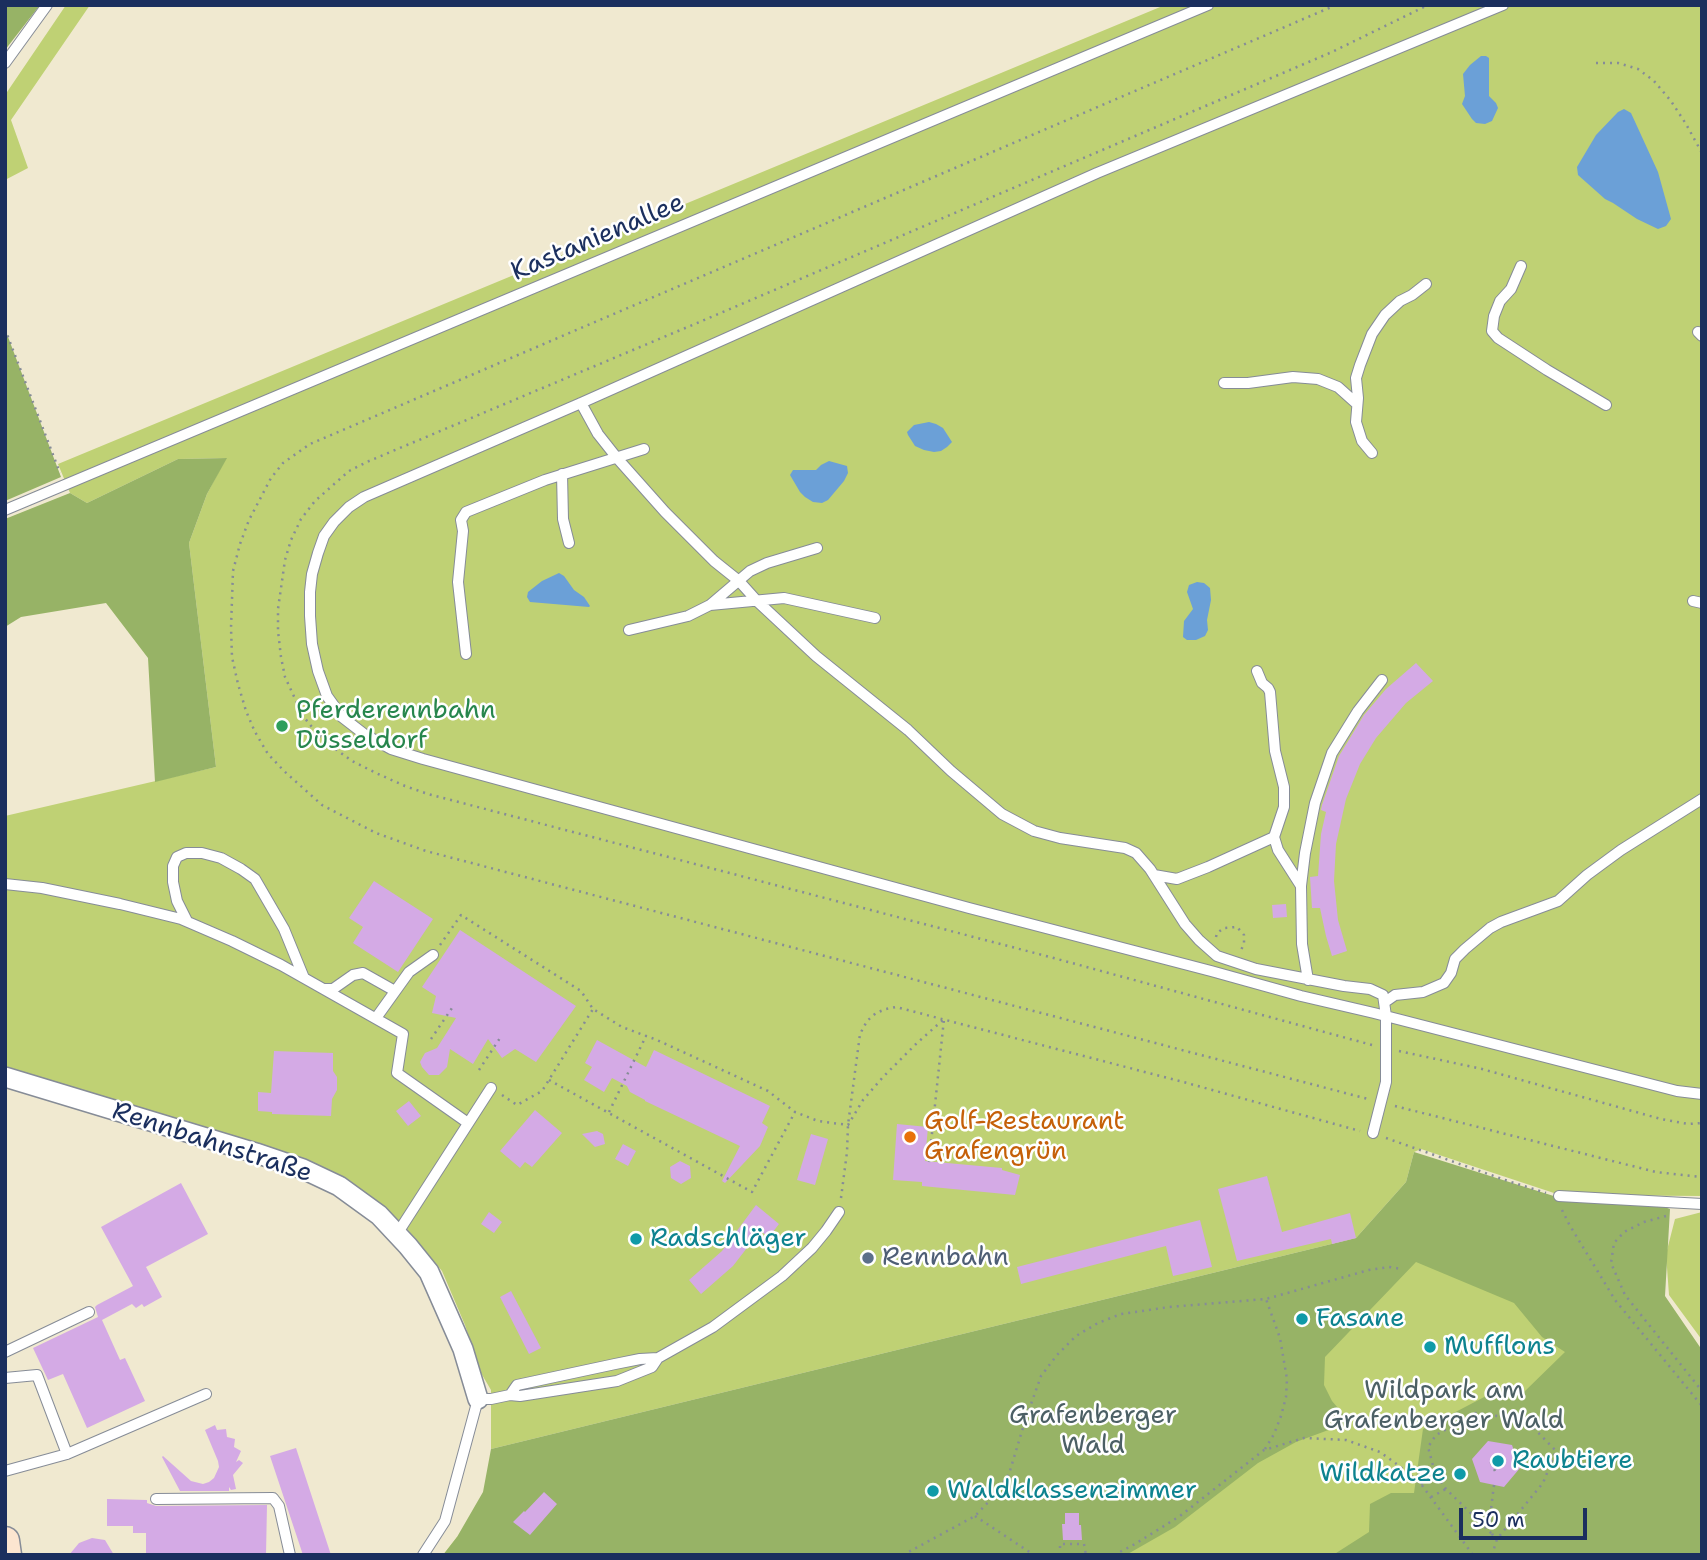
<!DOCTYPE html>
<meta charset="utf-8">
<style>
body{margin:0}
#map{position:relative;width:1707px;height:1560px;overflow:hidden;background:#f0e9d0;font-family:"Shantell Sans",sans-serif}
canvas{display:block}
.frame{position:absolute;inset:0;border:7px solid #1b2f5e;pointer-events:none}
.scale{position:absolute;left:1459px;top:1508px;width:128px;height:32px;box-sizing:border-box;border:4px solid #1b2f5e;border-top:0;padding-left:9px;font-size:21px;line-height:24px;white-space:nowrap;color:#1b2f5e;-webkit-text-stroke:5px #fff;paint-order:stroke}
</style>
<div id="map">
<canvas width="1707" height="1560"></canvas>
<div class="frame"></div>
<div class="scale">50 m</div>
</div>
<script>
const ctx = document.querySelector('canvas').getContext('2d');
ctx.lineJoin = 'round';
function fill(path, color) { ctx.fillStyle = color; ctx.fill(path, 'evenodd'); }
const shape = rows => new Path2D(rows.map(r => 'M' + r).join(''));
function stroke(path, color, width, dash) { ctx.strokeStyle = color; ctx.lineWidth = width; ctx.lineCap = dash ? 'butt' : 'round'; ctx.setLineDash(dash || []); ctx.stroke(path); }
function drawText(font, color, halo, rows, align = 'center') {
  ctx.font = font + ' "Shantell Sans",sans-serif'; ctx.lineWidth = 5; ctx.setLineDash([]); ctx.textBaseline = 'middle'; ctx.strokeStyle = halo; ctx.fillStyle = color; for (const [text, x, y, turn = 0] of rows) {
    ctx.save(); ctx.translate(x, y); ctx.rotate((+turn || 0) * Math.PI / 180); ctx.textAlign = isNaN(turn) ? turn : align; if (halo) ctx.strokeText(text, 0, 0); ctx.fillText(text, 0, 0); ctx.restore();
  }
}
fill(shape([
 [66,5,90,5,11,120,28,168,5,180,5,95],
 [1165,5,1702,5,1702,1196,1560,1195,1421,1149,1414,1152,1406,1182,1356,1238,491,1449,491,1390,481,1373,465,1325,442,1271,407,1229,357,1186,318,1165,5,1066,5,816,216,767,189,543,207,494,226,458,178,459,87,503,70,493,58,464],
 [1702,1212,1702,1340,1669,1295,1666,1254,1675,1219],
 [1425,1256,1550,1285,1702,1555,443,1555,457,1537]
]), '#bfd174');
fill(shape([
 [5,5,40,5,5,50],
 [5,329,61,477,5,501],
 [227,458,207,494,189,543,216,767,155,782,148,658,106,603,21,617,5,627,5,519,70,493,87,503,178,459],
 [1414,1152,1560,1198,1662,1206,1670,1209,1665,1296,1702,1350,1702,1555,1333,1555,1369,1532,1370,1504,1391,1493,1414,1493,1423,1429,1490,1394,1523,1393,1565,1352,1542,1337,1514,1303,1416,1262,1325,1357,1324,1385,1332,1401,1350,1422,1296,1442,1258,1463,1175,1527,1126,1555,443,1555,457,1537,483,1492,491,1449,1356,1238,1406,1182]
]), '#97b366');
fill(shape([
 [1481,56,1486,56,1489,58,1489,96,1496,103,1498,108,1492,121,1485,124,1476,123,1472,119,1462,104,1465,96,1463,74,1470,65],
 [1624,109,1631,113,1658,172,1671,219,1666,226,1658,229,1637,219,1613,203,1605,199,1578,175,1577,167,1596,135,1618,112],
 [929,422,936,424,943,428,952,442,947,447,941,451,934,452,924,450,915,446,908,435,907,432,914,425],
 [829,461,847,466,848,473,844,481,828,500,822,503,813,502,805,497,800,492,790,475,793,470,816,470,821,465],
 [559,573,564,576,574,590,584,597,590,606,589,607,530,602,527,597,528,592,542,581],
 [1197,582,1204,583,1210,588,1211,600,1207,620,1208,630,1205,636,1196,640,1187,640,1183,637,1184,621,1193,609,1187,592,1189,585]
]), '#6ba0d7');
fill(shape([
 [1416,663,1433,681,1406,703,1376,738,1360,764,1346,799,1336,844,1334,881,1338,920,1347,951,1332,956,1326,936,1320,908,1312,908,1310,877,1318,876,1321,834,1326,812,1321,810,1322,805,1339,756,1364,715,1386,689],
 [374,881,433,919,398,972,353,943,363,927,349,918],
 [1286,904,1287,917,1273,918,1272,905],
 [460,930,576,1006,536,1062,515,1049,502,1058,488,1039,473,1064,450,1049,447,1067,439,1075,429,1075,422,1067,420,1062,425,1053,437,1048,456,1018,432,1013,436,996,422,987],
 [597,1040,646,1067,654,1050,770,1106,762,1123,768,1127,760,1146,725,1183,722,1181,740,1146,645,1101,645,1100,630,1092,627,1086,612,1078,604,1092,584,1080,592,1067,585,1063],
 [274,1051,333,1053,333,1071,337,1077,337,1090,332,1099,331,1116,272,1114,272,1112,258,1111,258,1092,271,1093],
 [409,1101,421,1116,408,1126,396,1111],
 [535,1110,562,1133,532,1167,525,1162,520,1168,500,1151],
 [897,1124,928,1127,925,1161,1002,1168,1002,1170,1020,1175,1015,1195,922,1186,922,1182,893,1180],
 [597,1131,603,1134,605,1144,595,1147,582,1134],
 [811,1134,828,1139,815,1185,797,1180],
 [623,1144,636,1151,628,1166,615,1159],
 [680,1161,690,1166,691,1178,681,1184,671,1178,670,1167],
 [1267,1176,1282,1232,1350,1213,1356,1238,1332,1244,1331,1239,1237,1261,1218,1189],
 [181,1183,208,1234,146,1267,162,1297,144,1307,142,1304,136,1308,132,1304,102,1320,120,1360,125,1358,145,1401,87,1428,63,1374,48,1380,33,1348,98,1317,95,1307,97,1305,133,1286,101,1227],
 [756,1205,779,1224,769,1237,760,1231,733,1266,701,1294,689,1280,722,1251],
 [489,1212,502,1222,494,1233,481,1224],
 [1200,1220,1212,1267,1173,1276,1166,1246,1021,1284,1017,1267],
 [511,1291,541,1348,529,1354,500,1297],
 [215,1425,217,1430,226,1429,227,1437,235,1439,234,1447,241,1451,236,1462,239,1460,243,1463,233,1475,236,1489,231,1490,229,1487,229,1491,180,1491,162,1457,163,1456,191,1481,203,1484,209,1482,214,1478,219,1467,218,1461,205,1430],
 [1488,1441,1512,1445,1520,1468,1504,1487,1480,1482,1472,1459],
 [296,1448,331,1555,303,1555,270,1456],
 [544,1492,557,1504,530,1535,513,1522,524,1511,525,1512],
 [107,1499,147,1500,147,1503,156,1506,267,1505,266,1555,146,1555,146,1533,133,1533,133,1526,107,1526],
 [1065,1513,1079,1513,1079,1525,1081,1525,1082,1540,1063,1540,1062,1524,1065,1524],
 [92,1538,105,1540,114,1555,69,1555,79,1543]
]), '#d4aae5');
const lane = shape([
 [1503,5,1097,173,581,403,364,497,349,507,334,522,324,536,318,553,312,574,310,592,310,616,312,644,318,671,327,696,342,717,364,734,391,749,423,759,969,908,1211,971,1301,996,1374,1013,1677,1091,1702,1094],
 [5,63,47,5],
 [1521,266,1511,289,1500,301,1494,316,1492,331,1498,338,1547,370,1606,405],
 [1698,332,1702,336],
 [1224,383,1248,383,1293,377,1318,379,1338,387,1357,404],
 [581,403,598,434,617,458,665,512,714,561,739,581,757,601,816,656,908,730,951,771,1002,814,1034,831,1060,838,1125,848,1136,853,1150,869,1185,924,1199,940,1217,956,1256,969,1344,986,1370,989,1383,995,1386,1016,1386,1082,1373,1133],
 [1372,453,1362,441,1356,422,1358,398,1356,378,1360,365,1372,334,1385,315,1400,301,1412,295,1426,284],
 [562,474,563,519,569,543],
 [5,510,1208,5],
 [817,548,767,563,750,571,710,605,784,598,875,618],
 [1693,601,1702,603],
 [629,630,688,616,710,605],
 [466,654,458,582,463,531,461,520,466,512,545,480,644,449],
 [1257,671,1262,683,1268,688,1270,692,1275,751,1284,787,1284,807,1274,837,1278,850,1301,886],
 [1154,875,1177,879,1208,867,1274,837],
 [5,884,42,888,120,904,181,919,232,941,281,965,403,1034,397,1073,468,1123],
 [187,921,177,901,173,882,173,866,177,857,186,853,202,853,221,858,241,869,255,879,284,929,304,978],
 [1308,980,1302,944,1301,886,1305,853,1315,803,1332,753,1358,711,1382,680],
 [325,989,333,989,353,975,363,973,395,991],
 [1385,1002,1395,995,1423,992,1444,983,1451,973,1455,959,1465,949,1490,928,1501,922,1558,901,1587,875,1621,850,1702,799],
 [376,1018,409,972,433,955],
 [1559,1196,1702,1204],
 [397,1234,491,1088],
 [5,1352,89,1312],
 [5,1378,37,1375,67,1454],
 [510,1395,517,1385,615,1364,640,1359,658,1358],
 [5,1471,67,1454,206,1394],
 [156,1499,273,1498,279,1506,290,1555],
 [423,1555,445,1521,478,1399,491,1399,510,1395,520,1396,617,1381,652,1367,658,1358,713,1327,782,1276,812,1248,826,1231,839,1212]
]);
const street = shape([
 [5,1077,256,1153,303,1169,339,1186,379,1215,408,1246,429,1272,463,1349,478,1399]
]);
const secondary = shape([
 [5,1541,7,1555]
]);
stroke(lane, '#868c97', 12);
stroke(street, '#868c97', 22);
stroke(secondary, '#868c97', 31);
stroke(shape([
 [1336,5,310,444,283,463,271,478,249,520,240,544,233,571,231,628,232,657,238,684,246,711,255,732,268,754,284,771,322,805,376,833,426,851,1368,1099],
 [1596,63,1618,63,1638,69,1654,81,1671,101,1686,124,1702,153],
 [5,329,60,473],
 [1216,937,1217,933,1224,928,1237,927,1244,935,1244,944,1241,950],
 [440,945,461,915,581,991,593,1009,622,1027,657,1040,768,1091,795,1112,818,1121,848,1125,863,1100,883,1077,916,1044,944,1019],
 [431,1039,452,1008],
 [1372,1045,1050,957,428,794,405,786,376,773,352,761,334,748,316,732,303,716,285,677,281,657,278,631,278,609,285,560,291,540,301,519,315,501,349,471,369,461,690,326,1332,52,1428,5],
 [1399,1051,1482,1069,1661,1119,1688,1124,1702,1123],
 [479,1070,500,1038],
 [549,1080,752,1192,795,1112],
 [502,1095,517,1105,542,1091,593,1009],
 [1395,1106,1656,1172,1702,1177],
 [609,1112,646,1036],
 [1386,1138,1508,1181,1546,1193],
 [929,1162,944,1019],
 [841,1198,847,1152,848,1125,860,1034,867,1021,876,1013,886,1009,896,1007,1187,1083,1360,1131],
 [1562,1210,1569,1224,1615,1300,1702,1406],
 [1666,1216,1644,1222,1624,1232,1614,1243,1611,1263,1625,1295,1702,1391],
 [1265,1449,1274,1434,1281,1416,1286,1397,1287,1379,1280,1338,1266,1299],
 [1495,1471,1491,1463,1494,1458,1500,1459,1502,1464,1499,1469,1496,1469],
 [1421,1484,1435,1473],
 [1494,1485,1490,1517,1492,1534,1497,1539],
 [1431,1497,1446,1489],
 [975,1516,1034,1555],
 [903,1555,975,1516,994,1496,1009,1474,1025,1421,1041,1376,1057,1355,1076,1336,1098,1323,1121,1314,1169,1307,1266,1299,1369,1270,1389,1267,1402,1269],
 [1060,1555,1060,1544,1084,1544,1086,1555],
 [1114,1555,1135,1544,1180,1516,1264,1450,1304,1438,1346,1440,1380,1452,1398,1465,1421,1484,1473,1555],
 [1492,1555,1497,1539,1543,1483,1556,1451,1526,1420,1476,1413,1436,1435,1428,1447,1435,1473,1446,1489,1492,1534]
]), '#868c97', 2.5, [2, 5]);
stroke(lane, '#fff', 10);
stroke(street, '#fff', 19);
stroke(secondary, '#fce5d0', 28);
for (const [x, y, r, color] of [
 [282,726,7,"#2e9e5b"],
 [910,1137,7,"#e8710a"],
 [636,1239,7,"#0f9aa8"],
 [868,1258,7,"#5c6f8a"],
 [1302,1319,7,"#0f9aa8"],
 [1430,1347,7,"#0f9aa8"],
 [1498,1461,7,"#0f9aa8"],
 [1460,1474,7,"#0f9aa8"],
 [933,1491,7,"#0f9aa8"]
]) { const dot = new Path2D(); dot.arc(x, y, r, 0, 2 * Math.PI); ctx.fillStyle = color; ctx.fill(dot); stroke(dot, '#fff', 2.5); }
drawText('26px', '#1b2f5e', '#fff', [
 ["Kastanienallee",598,238,-23],
 ["Rennbahnstraße",212,1143,18]
]);
drawText('26px', '#27864d', '#fff', [
 ["Pferderennbahn",296,711],
 ["Düsseldorf",296,741]
], 'left');
drawText('26px', '#c56008', '#fff', [
 ["Golf-Restaurant",924,1122],
 ["Grafengrün",924,1152]
], 'left');
drawText('26px', '#0d838f', '#fff', [
 ["Radschläger",650,1239],
 ["Fasane",1316,1319],
 ["Mufflons",1444,1347],
 ["Raubtiere",1512,1461],
 ["Wildkatze",1446,1474,"right"],
 ["Waldklassenzimmer",947,1491]
], 'left');
drawText('26px', '#4e5e75', '#fff', [
 ["Rennbahn",882,1258]
], 'left');
drawText('26px', '#4c6065', '#fff', [
 ["Wildpark am",1444,1391],
 ["Grafenberger Wald",1444,1421],
 ["Grafenberger",1093,1416],
 ["Wald",1093,1446]
]);
</script>
